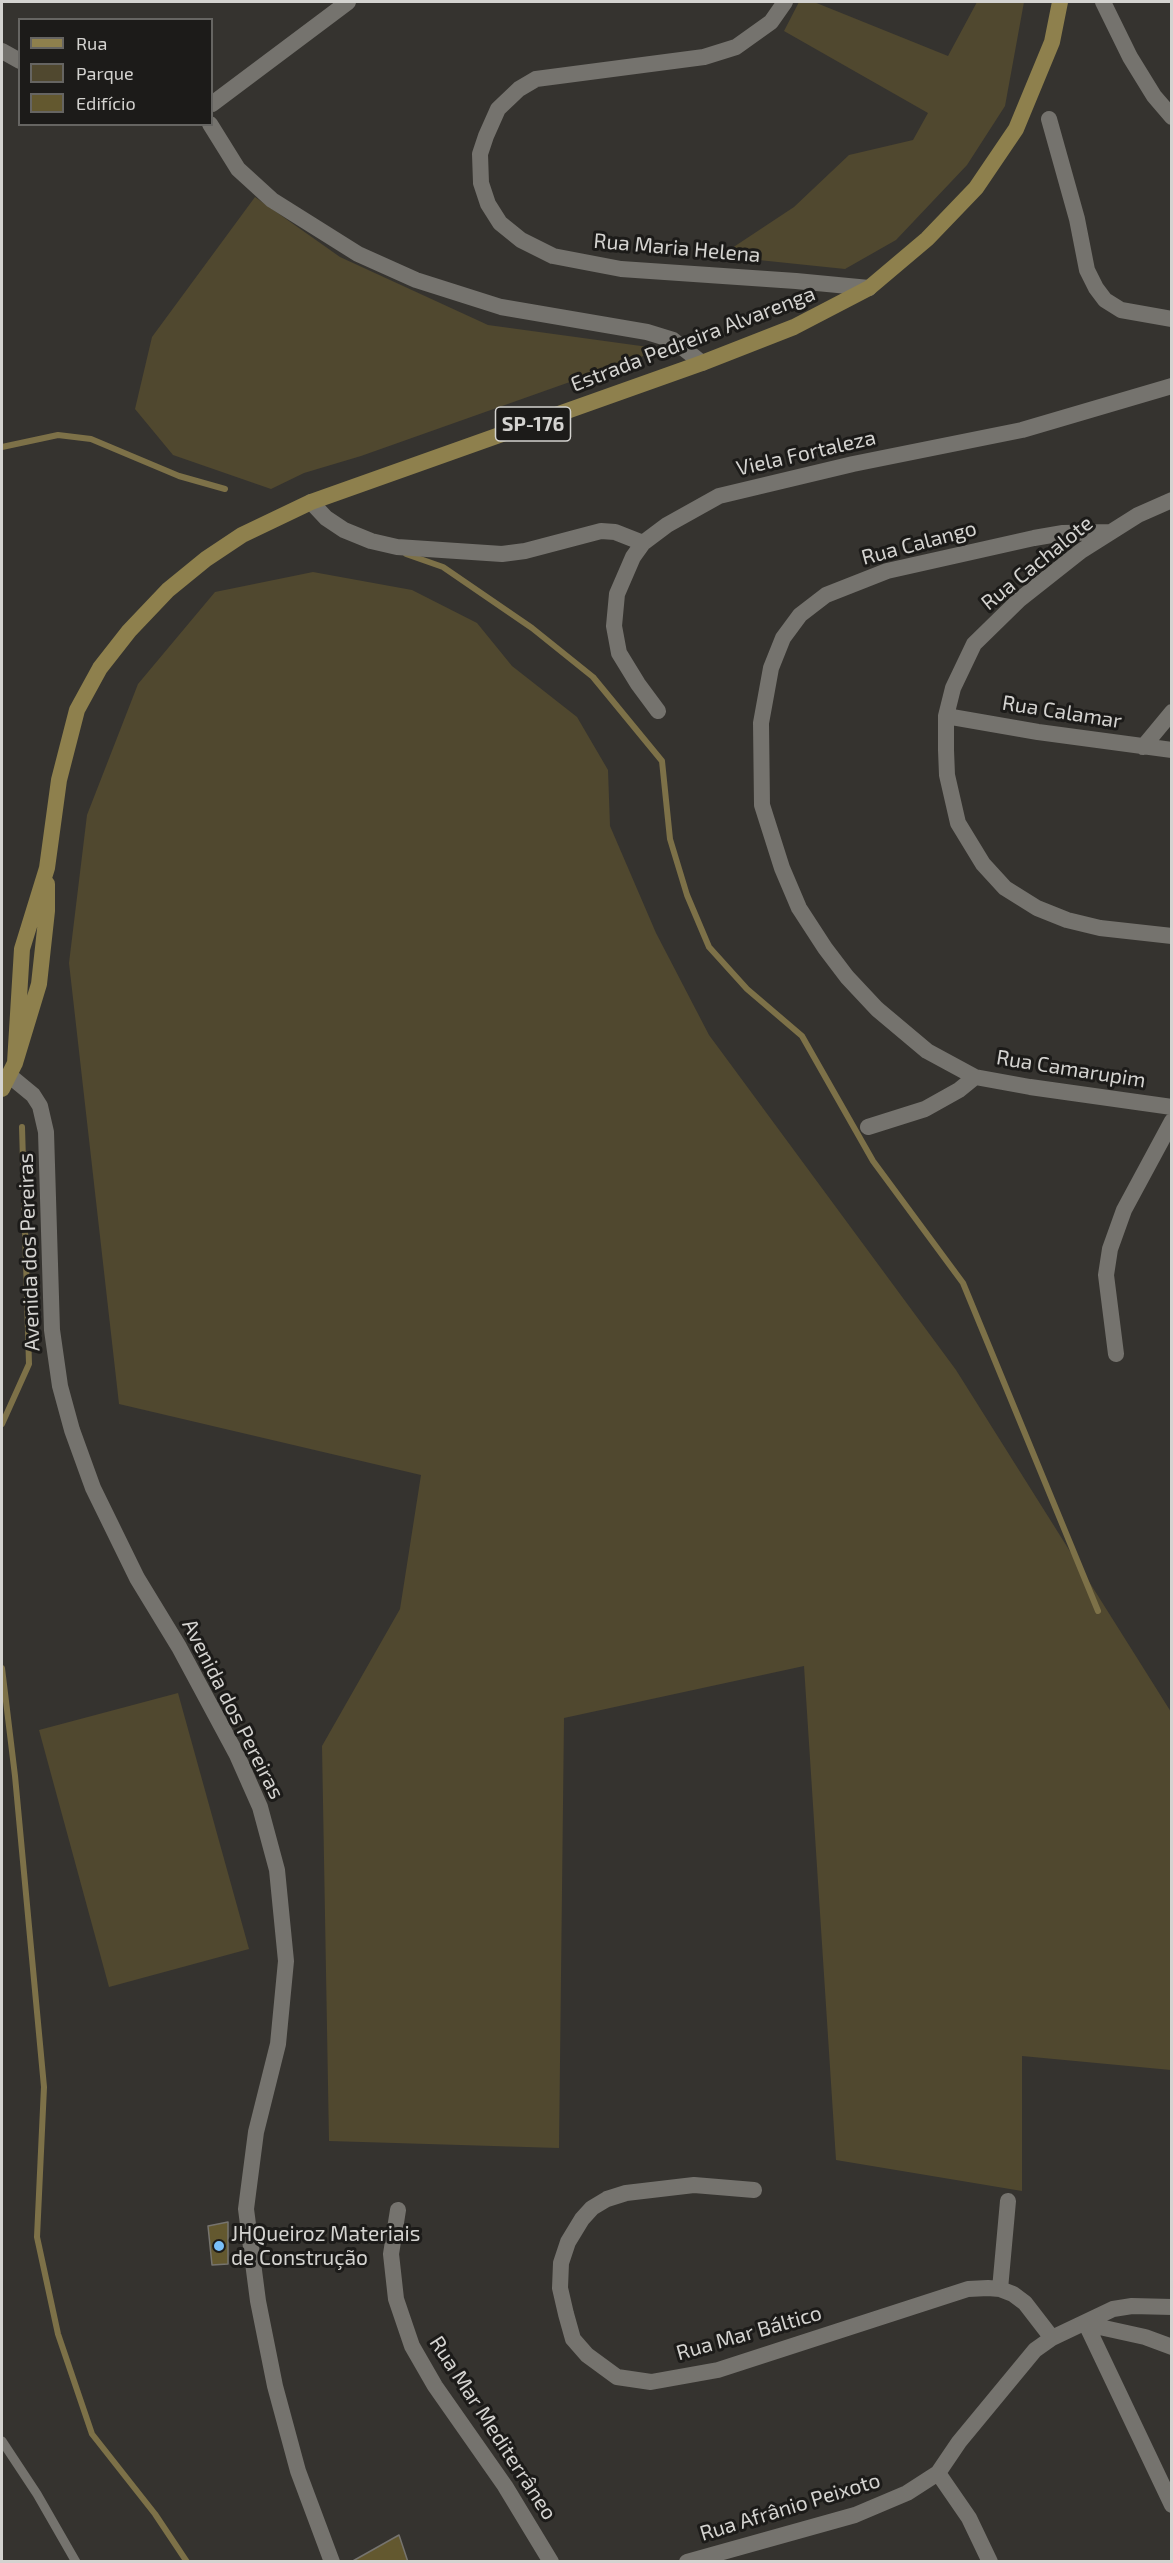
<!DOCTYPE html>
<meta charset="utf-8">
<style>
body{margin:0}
#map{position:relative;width:1173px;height:2563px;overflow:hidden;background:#35332f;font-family:"Exo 2",sans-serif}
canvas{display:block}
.frame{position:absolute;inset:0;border:3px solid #d4d3d0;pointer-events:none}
.legend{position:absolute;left:18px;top:18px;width:195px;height:108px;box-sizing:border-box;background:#1c1b19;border:2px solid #666562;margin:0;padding:8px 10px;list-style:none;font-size:18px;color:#d4d3d0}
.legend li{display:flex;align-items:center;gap:12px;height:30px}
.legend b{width:30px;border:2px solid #666562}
</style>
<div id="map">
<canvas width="1173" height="2563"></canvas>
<div class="frame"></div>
<ul class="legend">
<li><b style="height:8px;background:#8e804d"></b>Rua</li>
<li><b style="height:16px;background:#50482f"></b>Parque</li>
<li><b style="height:16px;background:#63582f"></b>Edifício</li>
</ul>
</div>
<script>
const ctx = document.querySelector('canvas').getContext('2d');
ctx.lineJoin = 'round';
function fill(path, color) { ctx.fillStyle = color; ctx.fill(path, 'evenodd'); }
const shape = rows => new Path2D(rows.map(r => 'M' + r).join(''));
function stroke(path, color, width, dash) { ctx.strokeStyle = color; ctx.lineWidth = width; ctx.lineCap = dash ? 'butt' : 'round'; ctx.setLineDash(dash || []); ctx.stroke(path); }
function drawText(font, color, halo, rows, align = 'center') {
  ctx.font = font + ' "Exo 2",sans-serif'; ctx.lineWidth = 6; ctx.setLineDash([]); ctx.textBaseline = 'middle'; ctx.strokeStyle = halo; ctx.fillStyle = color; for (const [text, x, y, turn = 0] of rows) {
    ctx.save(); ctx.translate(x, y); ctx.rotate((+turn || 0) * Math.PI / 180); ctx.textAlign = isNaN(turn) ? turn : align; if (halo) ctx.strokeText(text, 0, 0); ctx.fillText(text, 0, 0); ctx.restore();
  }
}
fill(shape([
 [799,2,814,2,948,56,977,2,1024,2,1005,106,967,165,896,240,845,269,720,256,794,207,849,155,913,140,928,113,784,31],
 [255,197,340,257,488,325,663,349,361,456,304,473,271,489,173,455,135,409,152,337],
 [313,572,412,590,477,623,512,666,577,717,608,770,610,826,656,933,709,1035,956,1370,1171,1712,1171,2070,1022,2056,1022,2191,836,2160,804,1666,564,1718,559,2148,329,2141,322,1746,400,1609,421,1475,119,1404,69,963,87,815,138,684,215,592],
 [178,1693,249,1949,109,1987,39,1730]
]), '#50482f');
stroke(shape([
 [2,447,58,435,91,439,179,476,225,489],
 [406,554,443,567,532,628,593,677,662,761,670,839,687,895,709,947,747,989,802,1036,873,1161,963,1283,1098,1611],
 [2,1424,29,1364,22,1127],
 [2,1668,15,1776,44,2087,37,2237,58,2334,92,2434,155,2514,187,2562]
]), '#7d7148', 6);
const building = shape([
 [228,2222,228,2264,212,2265,208,2226,228,2222],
 [399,2535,408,2562,351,2562,399,2535]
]);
fill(building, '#63582f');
stroke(building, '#76746f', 1.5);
stroke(shape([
 [2,2441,37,2494,76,2562]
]), '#75736e', 9);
stroke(shape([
 [785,2,771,22,736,47,704,57,536,79,519,89,498,109,486,136,480,154,481,183,488,204,500,223,521,240,553,256,621,269,796,281,869,288],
 [2,51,20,61],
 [212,104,348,2],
 [1049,119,1077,219,1087,270,1096,288,1105,300,1121,310,1172,319],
 [210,124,238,169,272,200,358,254,416,280,501,307,647,332,673,340,702,363],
 [1172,500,1138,515,1081,551,1019,600,974,644,953,688,946,716,946,750,947,775,958,823,983,864,1005,888,1037,908,1067,920,1100,928,1172,936],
 [311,502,326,518,344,530,371,541,397,547,502,554,525,551,601,531,615,532,643,543],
 [1111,532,1063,533,1034,538,887,571,826,595,800,615,783,638,771,668,761,723,762,805,782,868,799,908,825,948,847,977,877,1009,927,1051,975,1077,1030,1087,1172,1107],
 [658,711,638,684,619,653,614,626,617,594,633,557,643,543,667,525,719,496,853,464,1022,430,1172,386],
 [946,716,1038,732,1172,750],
 [1143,747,1172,712],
 [10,1076,33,1095,40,1106,46,1132,52,1330,60,1386,72,1430,93,1488,137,1578,179,1647,237,1755,260,1807,277,1870,286,1961,278,2044,256,2132,246,2209,258,2301,275,2386,298,2471,332,2562],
 [868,1127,925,1109,959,1090,975,1077],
 [1116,1354,1106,1275,1110,1249,1124,1210,1172,1121],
 [754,2190,694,2185,626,2193,607,2199,592,2208,582,2219,568,2242,561,2263,560,2288,566,2314,573,2339,587,2355,617,2377,651,2382,718,2370,968,2289,988,2288,1000,2289,1013,2294,1025,2303,1052,2338],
 [398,2210,391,2254,396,2299,412,2346,435,2386,505,2486,551,2562],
 [1000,2289,1008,2201],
 [1086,2324,1172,2505],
 [1086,2324,1145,2337,1172,2347],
 [938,2473,969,2518,990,2562],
 [687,2562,855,2515,907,2493,938,2473,959,2442,1035,2350,1052,2338,1113,2309,1132,2306,1172,2307]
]), '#75736e', 16);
stroke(shape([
 [1103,2,1130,57,1154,96,1172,117]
]), '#75736e', 16);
stroke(shape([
 [15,1063,22,949,47,868,59,780,77,710,100,668,129,631,168,590,206,559,242,535,311,502,702,363,794,327,869,288,927,239,976,188,1016,129,1052,42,1060,2],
 [2,1089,15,1063,39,984,47,911,47,884]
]), '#8e804d', 16);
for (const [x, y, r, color] of [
 [219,2246,6,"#79bff8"]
]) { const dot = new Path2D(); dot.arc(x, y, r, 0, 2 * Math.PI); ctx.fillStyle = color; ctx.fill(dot); stroke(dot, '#1c1b19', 2); }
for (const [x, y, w] of [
 [533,424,75]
]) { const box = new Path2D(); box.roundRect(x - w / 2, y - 17, w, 34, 4.5); ctx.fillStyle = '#1c1b19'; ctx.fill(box); stroke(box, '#d4d3d0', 1.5); }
drawText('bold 20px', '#d4d3d0', null, [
 ["SP-176",533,424]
]);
drawText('21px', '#d4d3d0', '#1c1b19', [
 ["Rua Maria Helena",677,248,5],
 ["Estrada Pedreira Alvarenga",693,339,-21],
 ["Viela Fortaleza",806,453,-13],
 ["Rua Calango",919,543,-15],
 ["Rua Cachalote",1037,563,-39],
 ["Rua Calamar",1062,712,9],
 ["Rua Camarupim",1071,1069,9],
 ["Avenida dos Pereiras",29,1252,-92],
 ["Avenida dos Pereiras",233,1709,63],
 ["Rua Mar Báltico",749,2333,-16],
 ["Rua Mar Mediterrâneo",493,2428,57],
 ["Rua Afrânio Peixoto",790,2507,-17]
]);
drawText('21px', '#d4d3d0', '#1c1b19', [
 ["JHQueiroz Materiais",231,2234],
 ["de Construção",231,2258]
], 'left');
</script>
